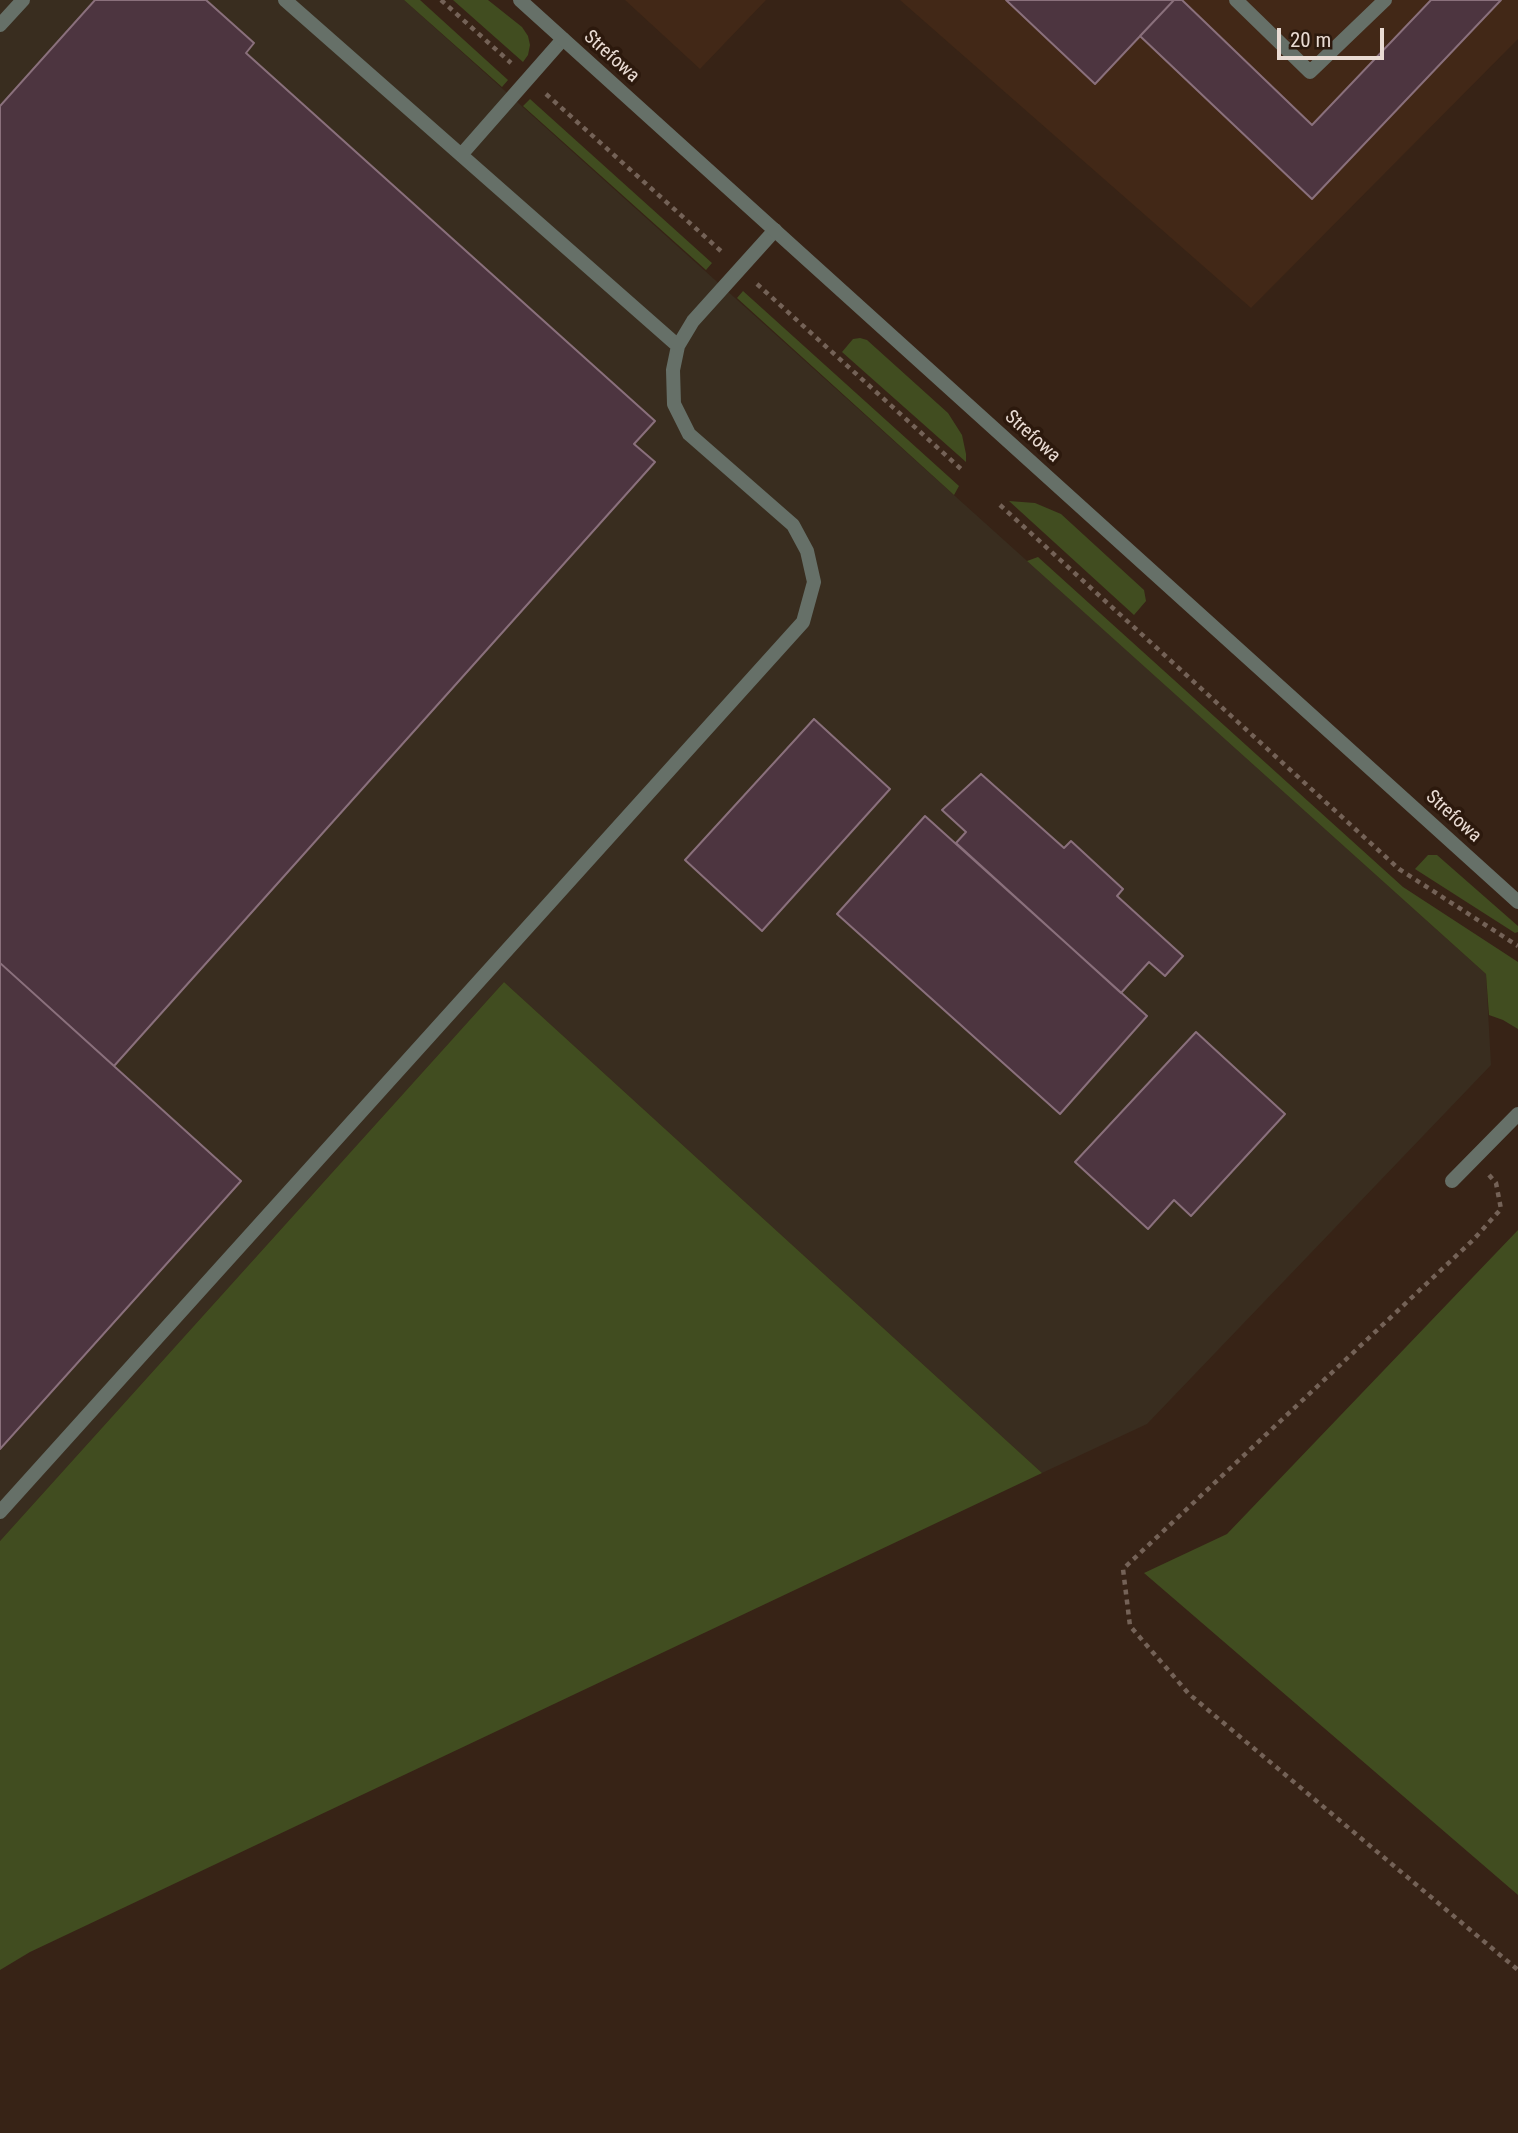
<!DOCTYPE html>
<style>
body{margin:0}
#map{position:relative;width:1518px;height:2133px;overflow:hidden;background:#372316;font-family:"Roboto Condensed",sans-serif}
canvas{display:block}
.scale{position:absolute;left:1277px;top:28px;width:107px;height:32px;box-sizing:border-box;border:4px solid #e9dbd3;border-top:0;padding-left:9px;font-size:21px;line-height:24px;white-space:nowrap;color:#e9dbd3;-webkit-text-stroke:5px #2c190d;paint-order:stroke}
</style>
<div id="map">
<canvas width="1518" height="2133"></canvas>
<div class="scale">20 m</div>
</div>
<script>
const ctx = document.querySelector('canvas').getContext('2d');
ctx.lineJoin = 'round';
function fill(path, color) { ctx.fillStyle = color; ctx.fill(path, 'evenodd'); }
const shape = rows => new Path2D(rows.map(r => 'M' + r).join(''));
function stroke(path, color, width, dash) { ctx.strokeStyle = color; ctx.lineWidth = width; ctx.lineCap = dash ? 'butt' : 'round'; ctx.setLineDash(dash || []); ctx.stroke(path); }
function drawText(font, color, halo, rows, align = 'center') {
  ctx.font = font + ' "Roboto Condensed",sans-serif'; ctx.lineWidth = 7; ctx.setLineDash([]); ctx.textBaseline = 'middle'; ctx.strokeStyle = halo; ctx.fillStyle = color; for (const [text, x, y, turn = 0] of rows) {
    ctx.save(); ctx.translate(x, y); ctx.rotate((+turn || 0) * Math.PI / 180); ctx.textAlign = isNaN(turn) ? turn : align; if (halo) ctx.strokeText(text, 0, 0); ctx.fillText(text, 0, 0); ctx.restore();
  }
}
fill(shape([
 [625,0,766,0,700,69],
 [900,0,1518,0,1518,39,1251,308]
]), '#422817');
fill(shape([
 [0,0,404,0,1486,974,1491,1065,1147,1424,1042,1473,504,982,0,1541]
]), '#392d1f');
fill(shape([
 [404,0,420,0,508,80,502,87],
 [453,0,488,0,522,27,528,36,530,45,528,55,523,62],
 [530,99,712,263,706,270,523,106],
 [743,291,959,486,954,495,737,298],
 [860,338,867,340,948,413,962,435,966,454,966,462,842,352,853,339],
 [1009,501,1035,503,1061,514,1144,590,1146,601,1134,615],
 [1038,557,1403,887,1518,962,1518,1029,1503,1020,1489,1015,1486,974,1027,561],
 [1428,855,1437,855,1518,926,1518,932,1515,933,1415,869],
 [504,982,1042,1473,30,1952,0,1970,0,1541],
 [1518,1230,1518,1895,1144,1573,1227,1534]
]), '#414d20');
const building = shape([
 [95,0,206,0,254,43,246,53,655,421,634,444,655,462,114,1066,0,963,0,106,95,0],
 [1006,0,1174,0,1095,84,1006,0],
 [1174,0,1182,0,1312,125,1431,0,1501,0,1312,199,1140,36,1174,0],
 [814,719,890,789,762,931,685,860,814,719],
 [981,774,1064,848,1071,841,1123,889,1117,896,1183,956,1165,976,1149,962,1121,993,956,843,966,832,942,810,981,774],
 [925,816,1147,1016,1060,1114,837,914,925,816],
 [0,963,241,1181,0,1449,0,963],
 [1196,1032,1285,1114,1191,1216,1174,1200,1148,1229,1075,1162,1196,1032]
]);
fill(building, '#4d3540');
stroke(building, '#8a707c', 2);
stroke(shape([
 [441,0,511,63],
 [546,94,722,252],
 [757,284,961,469],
 [1000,505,1399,869,1518,946],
 [1489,1175,1496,1183,1501,1209,1473,1240,1123,1569,1130,1626,1189,1694,1518,1970]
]), '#746257', 4.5, [5, 5]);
stroke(shape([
 [1236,0,1310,72,1385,0],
 [0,25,23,0],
 [461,155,563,39],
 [678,346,693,321,775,230],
 [0,1512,803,622,814,582,807,551,793,525,689,434,674,404,673,370,678,346,285,0]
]), '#667068', 14);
stroke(shape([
 [520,0,1518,902],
 [1452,1181,1518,1114]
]), '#667068', 14);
drawText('19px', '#e9dbd3', '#2c190d', [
 ["Strefowa",611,57,42],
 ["Strefowa",1032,437,42],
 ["Strefowa",1453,817,42]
]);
</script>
